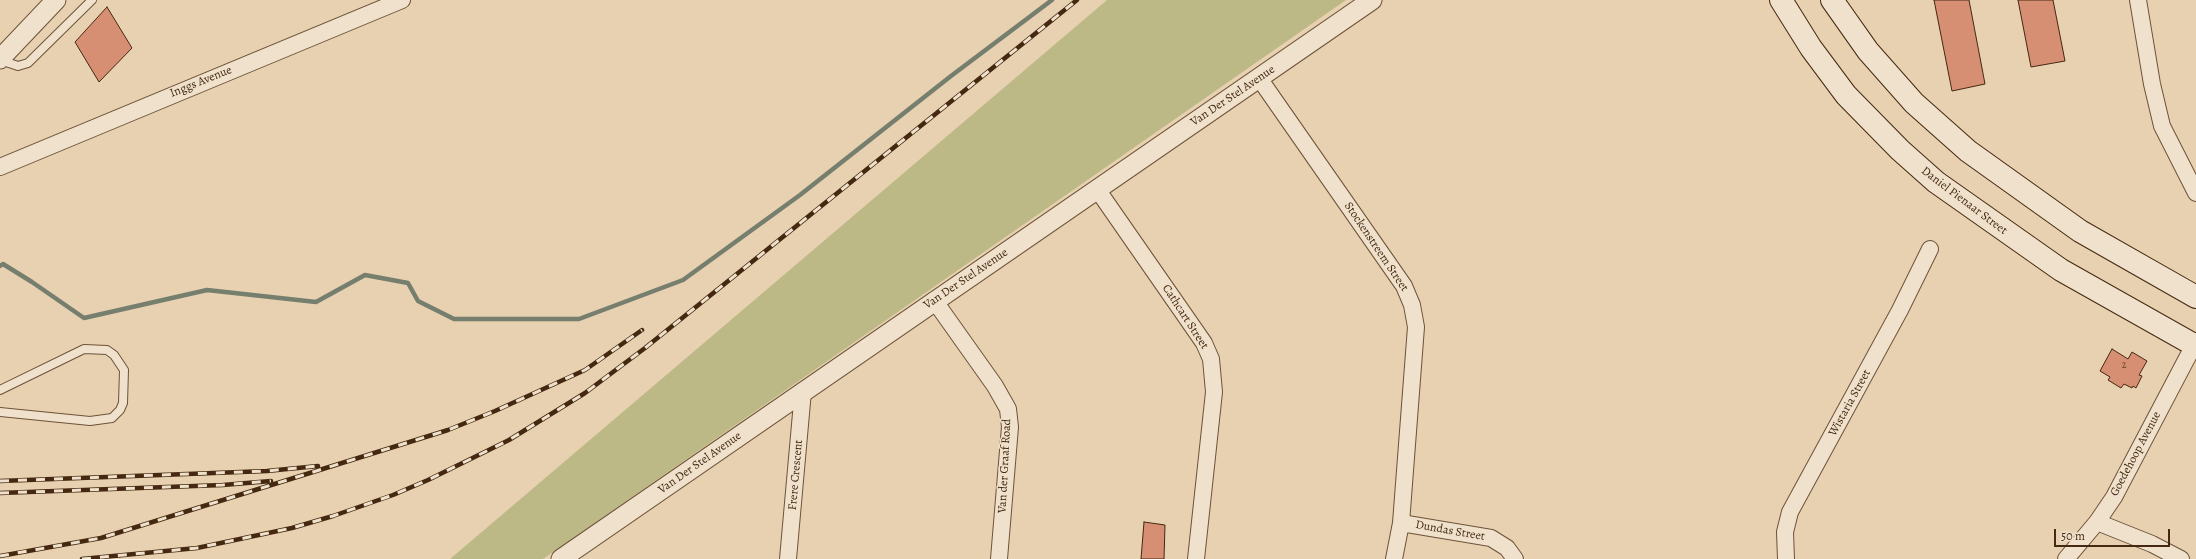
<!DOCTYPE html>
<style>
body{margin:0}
#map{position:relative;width:2196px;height:559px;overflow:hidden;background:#e7d1b0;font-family:Alegreya,serif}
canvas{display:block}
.scale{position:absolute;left:2054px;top:529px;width:116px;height:18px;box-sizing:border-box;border:2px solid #442810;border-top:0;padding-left:5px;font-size:12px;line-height:14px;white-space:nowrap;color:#442810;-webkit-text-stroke:3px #efe1cc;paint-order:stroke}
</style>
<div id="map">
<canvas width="2196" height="559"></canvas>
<div class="scale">50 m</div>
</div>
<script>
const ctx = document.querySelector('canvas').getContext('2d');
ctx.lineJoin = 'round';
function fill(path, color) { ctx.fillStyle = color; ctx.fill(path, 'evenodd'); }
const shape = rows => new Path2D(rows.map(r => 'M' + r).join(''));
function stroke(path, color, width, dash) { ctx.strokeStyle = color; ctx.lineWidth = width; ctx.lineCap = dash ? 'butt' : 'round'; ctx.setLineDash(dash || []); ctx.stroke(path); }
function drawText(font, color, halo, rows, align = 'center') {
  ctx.font = font + ' Alegreya,serif'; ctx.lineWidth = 3; ctx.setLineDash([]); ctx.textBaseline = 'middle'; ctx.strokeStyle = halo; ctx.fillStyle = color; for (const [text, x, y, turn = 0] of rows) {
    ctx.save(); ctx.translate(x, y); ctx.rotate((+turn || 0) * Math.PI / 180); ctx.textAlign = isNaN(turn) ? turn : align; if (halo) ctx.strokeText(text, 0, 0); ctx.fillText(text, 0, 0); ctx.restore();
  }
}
fill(shape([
 [1107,0,1346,0,543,559,450,559]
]), '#bdb986');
stroke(shape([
 [0,266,3,264,32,282,84,318,207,290,316,302,365,275,408,283,418,301,454,319,579,319,683,280,800,195,951,76,1052,0]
]), '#767e6e', 4.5);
const building = shape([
 [1934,0,1969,0,1985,84,1952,91,1934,0],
 [2018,0,2053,0,2065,61,2031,67,2018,0],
 [107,7,132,48,99,82,75,42,107,7],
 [2112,349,2128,359,2132,352,2147,361,2139,375,2142,376,2136,388,2133,386,2132,388,2124,384,2121,388,2108,380,2110,377,2100,371,2112,349],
 [1144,522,1165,525,1164,559,1141,559,1144,522]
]);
fill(building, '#d78f74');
stroke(building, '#442810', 1);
const service = shape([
 [0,60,18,66,28,63,92,0],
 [0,390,84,349,107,350,114,355,124,370,123,403,120,410,112,418,90,421,0,412]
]);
const minor = shape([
 [2138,0,2152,84,2162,126,2196,193],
 [1259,78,1404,286,1412,305,1416,327,1401,523,1394,559],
 [0,167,402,0],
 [1097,189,1204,343,1211,359,1214,392,1196,559],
 [934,300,995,386,1008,409,1010,427,999,559],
 [2097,522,2152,544,2181,559],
 [1401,523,1491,538,1507,548,1515,559],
 [788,559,803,391],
 [1786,559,1785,532,1790,512,1900,310,1930,249],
 [2066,559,2097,522,2114,497,2196,341]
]);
const tertiary = shape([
 [0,59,56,0],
 [561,559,1372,0]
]);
const secondary = shape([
 [1781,0,1811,48,1846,95,1900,150,1936,182,2061,270,2196,346],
 [1832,0,1868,51,1914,103,1968,151,2080,231,2196,297]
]);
stroke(service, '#6d5238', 10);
stroke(minor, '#6d5238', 18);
stroke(tertiary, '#6d5238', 21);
stroke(secondary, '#442810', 24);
stroke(service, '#efe1cc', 8);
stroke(minor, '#efe1cc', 16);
stroke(tertiary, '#efe1cc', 19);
stroke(secondary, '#efe1cc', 22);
const rail = shape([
 [0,481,267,471,318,466],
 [0,493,223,485,271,481],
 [0,556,101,538,448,430,495,411,585,370,642,330],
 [82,559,197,548,292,528,333,516,393,495,428,480,509,440,585,393,645,348,1077,0]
]);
stroke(rail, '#442810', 4.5);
stroke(rail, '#efe1cc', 3, [9]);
drawText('10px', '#694229', null, [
 ["2",2124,366]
]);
drawText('12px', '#442810', '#efe1cc', [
 ["Inggs Avenue",201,82,-22],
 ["Van Der Stel Avenue",1233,96,-34],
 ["Daniel Pienaar Street",1964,201,37],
 ["Stockenstreem Street",1376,247,56],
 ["Van Der Stel Avenue",966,279,-34],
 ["Cathcart Street",1185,317,57],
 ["Wistaria Street",1850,403,-61],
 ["Goedehoop Avenue",2136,454,-62],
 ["Van Der Stel Avenue",700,463,-35],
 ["Van der Graaf Road",1005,466,-87],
 ["Frere Crescent",796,475,-85],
 ["Dundas Street",1450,531,10]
]);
</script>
